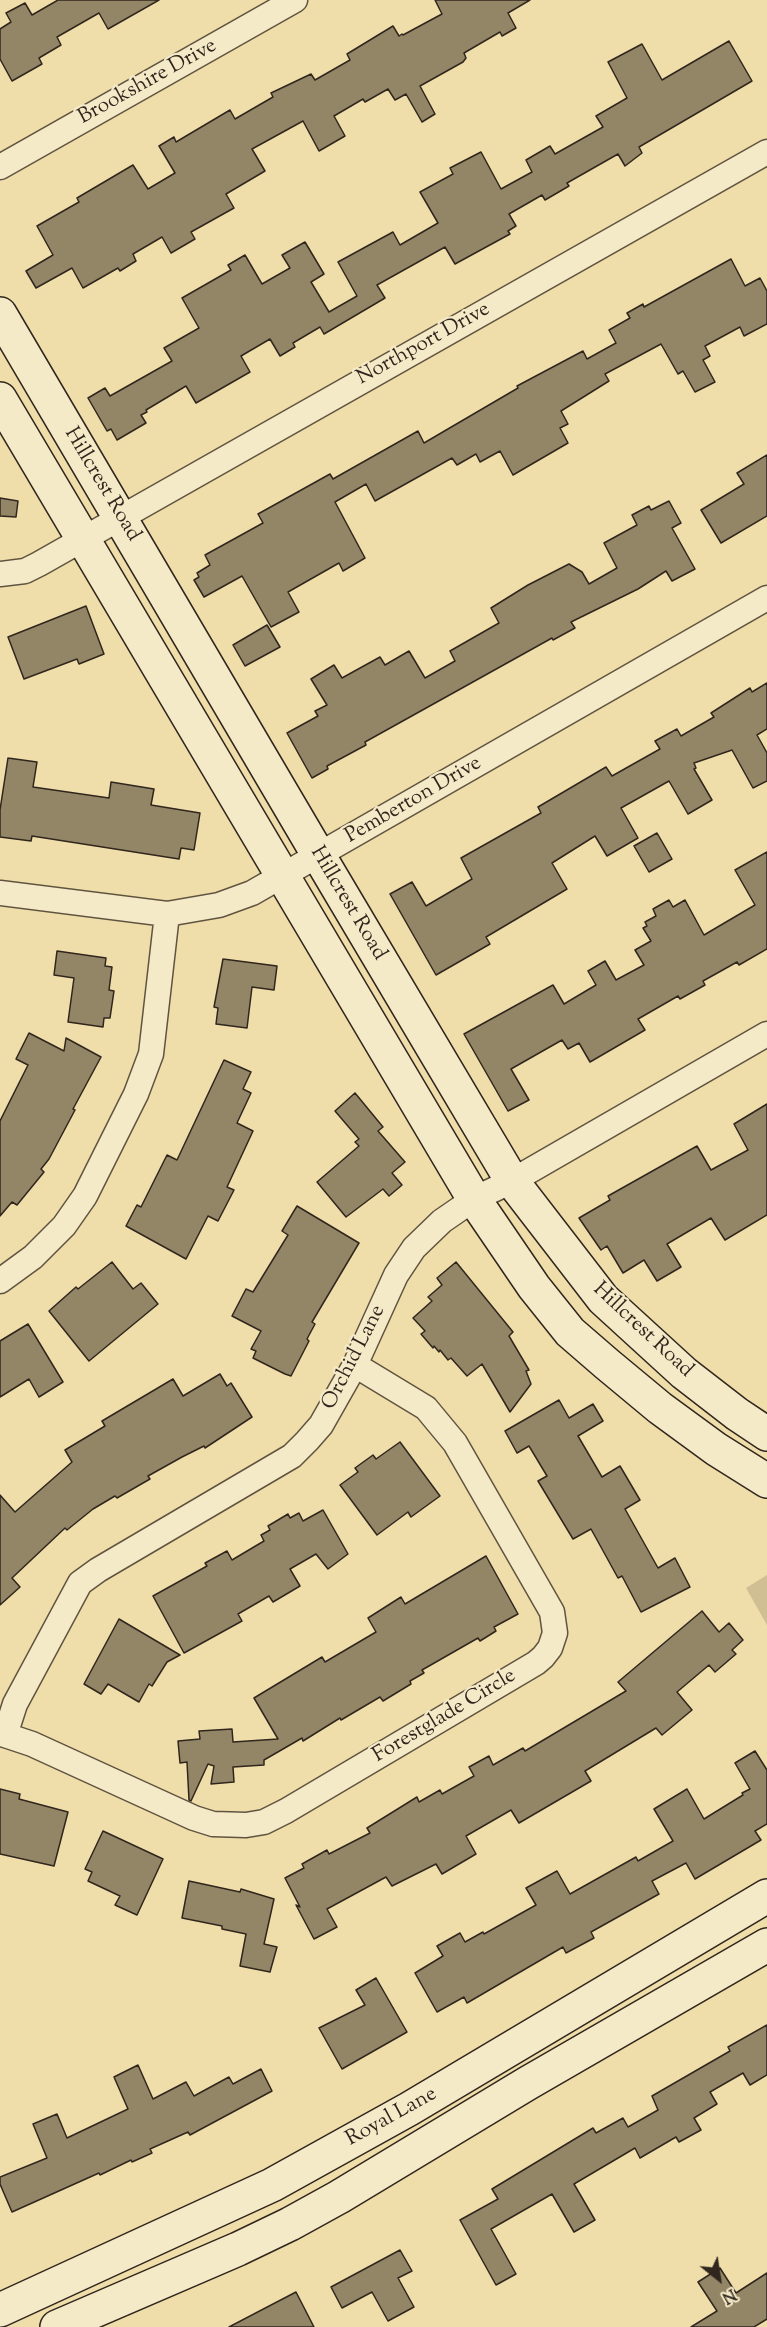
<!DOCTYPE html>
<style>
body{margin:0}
#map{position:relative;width:767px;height:2327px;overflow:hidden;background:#efdeaa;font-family:"Sorts Mill Goudy",serif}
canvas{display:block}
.north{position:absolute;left:689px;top:2249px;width:60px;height:60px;-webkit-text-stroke:4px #f5eac8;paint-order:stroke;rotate:150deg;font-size:16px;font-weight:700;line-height:24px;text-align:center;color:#30261d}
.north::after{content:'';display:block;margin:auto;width:21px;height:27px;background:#30261d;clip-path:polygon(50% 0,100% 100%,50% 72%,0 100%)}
</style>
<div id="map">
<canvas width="767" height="2327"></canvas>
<div class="north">N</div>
</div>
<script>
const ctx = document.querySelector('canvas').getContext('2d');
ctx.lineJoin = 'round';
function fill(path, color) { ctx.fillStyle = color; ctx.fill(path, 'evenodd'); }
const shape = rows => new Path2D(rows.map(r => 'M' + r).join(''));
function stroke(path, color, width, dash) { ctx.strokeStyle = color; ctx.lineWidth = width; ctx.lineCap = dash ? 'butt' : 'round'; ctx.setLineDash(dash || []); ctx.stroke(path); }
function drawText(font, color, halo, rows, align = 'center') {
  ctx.font = font + ' "Sorts Mill Goudy",serif'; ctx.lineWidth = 4.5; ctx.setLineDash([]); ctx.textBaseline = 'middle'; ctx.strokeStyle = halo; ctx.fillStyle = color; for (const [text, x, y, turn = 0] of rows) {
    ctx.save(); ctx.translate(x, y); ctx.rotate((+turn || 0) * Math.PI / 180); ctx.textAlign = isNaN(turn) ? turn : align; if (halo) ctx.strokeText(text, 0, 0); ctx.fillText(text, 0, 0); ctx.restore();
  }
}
fill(shape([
 [767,1575,767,1625,746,1588]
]), '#cfbf92');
const building = shape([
 [58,0,159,0,108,29,99,13,57,37,61,45,39,58,42,64,12,81,0,59,0,29,11,22,6,13,25,3,32,15,58,0],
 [435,0,530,0,508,13,516,28,502,36,500,32,464,53,466,58,463,62,420,86,435,114,422,122,406,94,395,100,388,89,365,102,363,99,334,116,345,136,319,151,303,121,252,149,265,171,226,194,234,208,191,232,195,239,171,253,162,237,133,254,136,261,120,271,118,268,83,288,72,268,36,288,26,271,53,255,37,226,79,202,77,198,133,165,148,189,175,173,159,146,174,137,176,142,230,110,235,119,273,97,271,93,311,74,315,80,350,60,347,54,393,26,399,36,402,34,403,35,442,14,435,0],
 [729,41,752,81,639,147,642,153,625,166,618,154,567,183,569,186,545,200,542,195,509,214,516,226,508,231,510,234,455,264,445,247,377,285,385,298,324,334,320,327,293,343,295,347,280,356,270,339,241,356,250,372,196,403,186,386,146,410,147,412,141,415,146,423,117,440,111,429,107,431,88,398,105,388,110,396,172,361,164,348,199,328,182,298,231,270,228,265,245,255,262,284,290,268,282,255,305,242,324,274,311,282,329,312,357,296,338,262,393,232,400,245,438,223,420,192,453,174,450,168,481,152,501,189,532,172,526,160,550,146,555,154,603,127,596,116,627,98,608,62,642,44,662,80,729,41],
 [731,259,745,286,760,278,767,291,767,324,744,336,740,327,705,346,710,356,703,360,715,382,695,392,683,371,678,374,661,344,605,374,609,381,561,411,568,424,560,428,568,443,513,475,500,451,480,462,476,454,457,465,452,458,375,501,366,484,335,502,365,558,343,571,339,563,288,592,299,612,271,627,242,576,204,597,194,580,199,577,197,573,210,565,205,555,263,523,258,514,330,474,333,479,418,431,424,443,518,388,517,386,583,351,587,359,616,343,609,330,630,318,627,313,643,304,644,307,731,259],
 [767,455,767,516,721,543,701,510,744,484,737,473,767,455],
 [0,498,18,501,16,517,0,516,0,498],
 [669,501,681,523,672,528,695,569,672,581,666,571,638,589,571,622,575,628,553,640,552,638,365,742,366,745,327,766,328,769,312,778,287,733,318,716,315,711,327,705,311,679,334,665,342,678,380,657,385,665,409,651,425,678,455,661,450,651,499,623,491,608,528,585,569,564,582,572,589,584,617,568,604,543,637,525,632,515,649,506,651,510,669,501],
 [86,606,104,654,79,664,77,659,24,679,8,637,86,606],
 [267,625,280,647,245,666,233,645,267,625],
 [767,683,767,729,757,735,767,753,767,781,753,788,732,750,694,763,696,768,694,769,712,800,688,814,669,781,621,808,638,838,607,856,595,836,552,863,567,889,486,937,490,944,436,975,390,894,412,882,426,906,472,879,461,858,541,813,538,807,606,767,612,776,660,749,655,741,677,729,681,736,714,717,711,713,750,688,752,692,767,683],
 [8,758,37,762,33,787,109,798,111,782,154,789,151,805,200,813,194,850,181,848,179,859,32,836,31,841,0,837,0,810,8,758],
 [657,833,672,859,649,872,634,846,657,833],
 [767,852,767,949,739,965,737,962,703,981,705,985,680,999,678,996,638,1019,645,1030,590,1062,579,1043,568,1049,562,1040,511,1069,529,1100,508,1111,464,1034,553,985,564,1004,596,985,588,971,605,961,616,980,644,965,635,950,651,941,643,928,647,926,645,922,656,916,653,909,669,900,673,907,685,900,704,935,755,905,735,870,767,852],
 [57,951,106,958,105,966,112,967,109,990,114,991,110,1018,104,1018,103,1027,68,1022,74,978,54,975,57,951],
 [223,959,277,966,274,990,252,987,247,1028,216,1024,218,1008,214,1007,223,959],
 [29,1033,64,1051,66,1038,101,1057,73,1109,75,1110,49,1159,41,1169,44,1172,17,1205,12,1202,0,1216,0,1121,28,1065,16,1059,29,1033],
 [224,1060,251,1072,243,1089,251,1093,237,1123,253,1131,227,1187,234,1190,218,1221,208,1216,186,1259,126,1226,137,1205,141,1207,167,1155,177,1160,224,1060],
 [355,1093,383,1127,378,1131,405,1162,392,1173,402,1185,389,1196,383,1189,346,1217,317,1182,359,1146,355,1142,359,1139,335,1111,355,1093],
 [767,1104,767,1215,725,1240,711,1218,667,1244,681,1267,657,1281,644,1260,623,1273,607,1246,601,1250,579,1218,610,1200,608,1196,697,1146,711,1170,748,1150,734,1124,767,1104],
 [297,1206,359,1243,312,1322,315,1324,307,1339,309,1341,291,1376,285,1374,253,1358,256,1351,251,1349,261,1331,232,1316,246,1289,253,1292,288,1235,282,1231,297,1206],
 [112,1262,133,1289,141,1283,158,1304,89,1361,49,1311,76,1287,78,1289,112,1262],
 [456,1262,513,1332,509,1336,529,1370,526,1371,531,1384,510,1412,482,1364,467,1376,451,1358,448,1360,440,1350,439,1352,434,1346,433,1348,421,1334,425,1331,413,1318,432,1301,428,1297,442,1285,437,1278,456,1262],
 [28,1324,63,1382,39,1397,29,1379,0,1397,0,1341,28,1324],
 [220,1374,227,1386,231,1383,252,1417,205,1448,204,1446,182,1457,148,1476,150,1479,117,1498,115,1496,93,1509,67,1530,65,1528,12,1578,20,1587,0,1605,0,1495,15,1512,72,1462,65,1450,105,1426,102,1421,173,1379,183,1396,220,1374],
 [559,1400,569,1418,593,1404,603,1421,578,1436,602,1477,620,1466,640,1500,625,1509,658,1568,675,1558,690,1587,641,1612,622,1576,618,1578,591,1529,573,1539,538,1481,547,1476,529,1446,517,1453,505,1431,559,1400],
 [400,1442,440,1496,411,1517,408,1512,377,1535,340,1485,358,1472,355,1468,373,1455,376,1459,400,1442],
 [323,1510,348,1554,328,1569,316,1554,290,1569,300,1586,273,1602,269,1596,238,1614,242,1621,184,1653,153,1596,207,1566,205,1563,227,1551,232,1560,264,1541,261,1535,270,1530,268,1526,288,1514,290,1518,299,1513,303,1521,323,1510],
 [486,1556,518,1614,494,1627,496,1631,480,1641,478,1638,422,1670,424,1673,410,1681,411,1684,383,1701,380,1697,341,1720,340,1718,303,1741,302,1738,264,1760,264,1765,233,1767,234,1782,211,1784,214,1766,208,1764,191,1801,189,1800,187,1762,180,1763,178,1741,200,1739,199,1731,232,1729,233,1742,278,1739,254,1698,322,1657,325,1662,376,1632,368,1618,401,1597,405,1604,486,1556],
 [702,1611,719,1632,729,1623,743,1640,732,1650,736,1654,715,1672,709,1665,677,1692,692,1710,662,1735,656,1728,585,1771,591,1781,519,1823,511,1810,466,1836,476,1854,442,1874,436,1864,392,1886,386,1877,327,1909,337,1927,314,1939,296,1905,300,1907,285,1878,304,1868,302,1864,327,1850,329,1854,370,1833,367,1828,417,1797,419,1802,440,1790,442,1794,474,1776,469,1767,489,1756,493,1765,523,1748,525,1751,626,1691,618,1682,702,1611],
 [119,1619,180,1655,167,1662,152,1686,149,1684,139,1702,108,1684,101,1694,84,1684,119,1619],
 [755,1751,767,1770,767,1824,755,1831,761,1840,695,1879,686,1863,652,1881,659,1894,591,1932,594,1938,566,1953,563,1947,467,2003,464,1997,437,2012,415,1973,443,1956,437,1946,460,1933,465,1942,483,1932,484,1934,536,1905,526,1888,557,1871,570,1894,636,1857,638,1861,673,1841,654,1809,687,1789,704,1819,743,1795,742,1793,750,1789,735,1763,755,1751],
 [0,1789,20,1794,19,1799,68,1812,54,1866,0,1854,0,1789],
 [103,1831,163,1859,137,1915,115,1905,120,1896,88,1881,92,1872,85,1869,103,1831],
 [189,1881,240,1892,241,1889,274,1899,264,1944,277,1947,270,1972,240,1966,246,1934,222,1929,222,1926,182,1918,189,1881],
 [376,1978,407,2032,342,2069,319,2028,365,2005,356,1990,376,1978],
 [767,2025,767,2075,750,2085,743,2073,710,2092,717,2104,694,2118,701,2130,679,2142,676,2137,640,2158,635,2148,574,2184,595,2220,574,2232,552,2194,491,2229,516,2274,496,2285,460,2220,498,2199,492,2189,593,2128,596,2133,623,2118,628,2127,658,2110,652,2096,730,2051,728,2047,767,2025],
 [138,2065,153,2099,186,2082,194,2096,229,2077,233,2084,261,2069,272,2091,190,2135,188,2132,150,2149,152,2153,132,2162,131,2160,100,2175,99,2173,12,2212,0,2184,0,2177,47,2158,33,2124,57,2114,67,2138,128,2109,114,2077,138,2065],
 [400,2250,412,2271,398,2278,414,2307,388,2321,372,2292,342,2308,331,2287,400,2250],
 [720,2268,736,2293,767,2273,767,2319,754,2327,691,2327,717,2311,698,2282,720,2268],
 [296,2292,314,2327,229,2327,296,2292]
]);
fill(building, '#938666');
stroke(building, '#30261d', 1.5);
const minor = shape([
 [0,167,295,0],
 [0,574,25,571,39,564,767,152],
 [0,893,167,914,219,905,252,893,767,598],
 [0,1281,33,1257,64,1226,85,1196,136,1094,151,1054,167,914],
 [0,1734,5,1735,15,1704,80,1583,98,1570,292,1456,307,1441,321,1425,355,1365,396,1275,414,1248,442,1221,474,1199,512,1181,767,1034],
 [5,1735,32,1744,194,1818,213,1824,246,1825,264,1822,286,1811,536,1663,543,1657,550,1648,555,1633,552,1612,455,1443,426,1408,355,1365]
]);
const secondary = shape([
 [0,314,319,856,512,1181,603,1299,684,1373,737,1414,767,1434],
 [0,399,474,1199,534,1287,570,1332,607,1364,660,1408,716,1449,767,1481],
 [0,2310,272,2185,409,2109,767,1896],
 [57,2327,238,2249,290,2224,339,2197,528,2083,767,1945]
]);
stroke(minor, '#605440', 27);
stroke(secondary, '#30261d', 36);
stroke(minor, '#f5eac8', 24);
stroke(secondary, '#f5eac8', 33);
drawText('21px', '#30261d', '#f5eac8', [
 ["Brookshire Drive",148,83,-29],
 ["Northport Drive",424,345,-29],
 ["Hillcrest Road",101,485,59],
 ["Pemberton Drive",414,801,-30],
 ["Hillcrest Road",347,904,59],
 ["Hillcrest Road",642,1331,43],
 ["Orchid Lane",355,1358,-63],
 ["Forestglade Circle",445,1717,-31],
 ["Royal Lane",392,2118,-29]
]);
</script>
